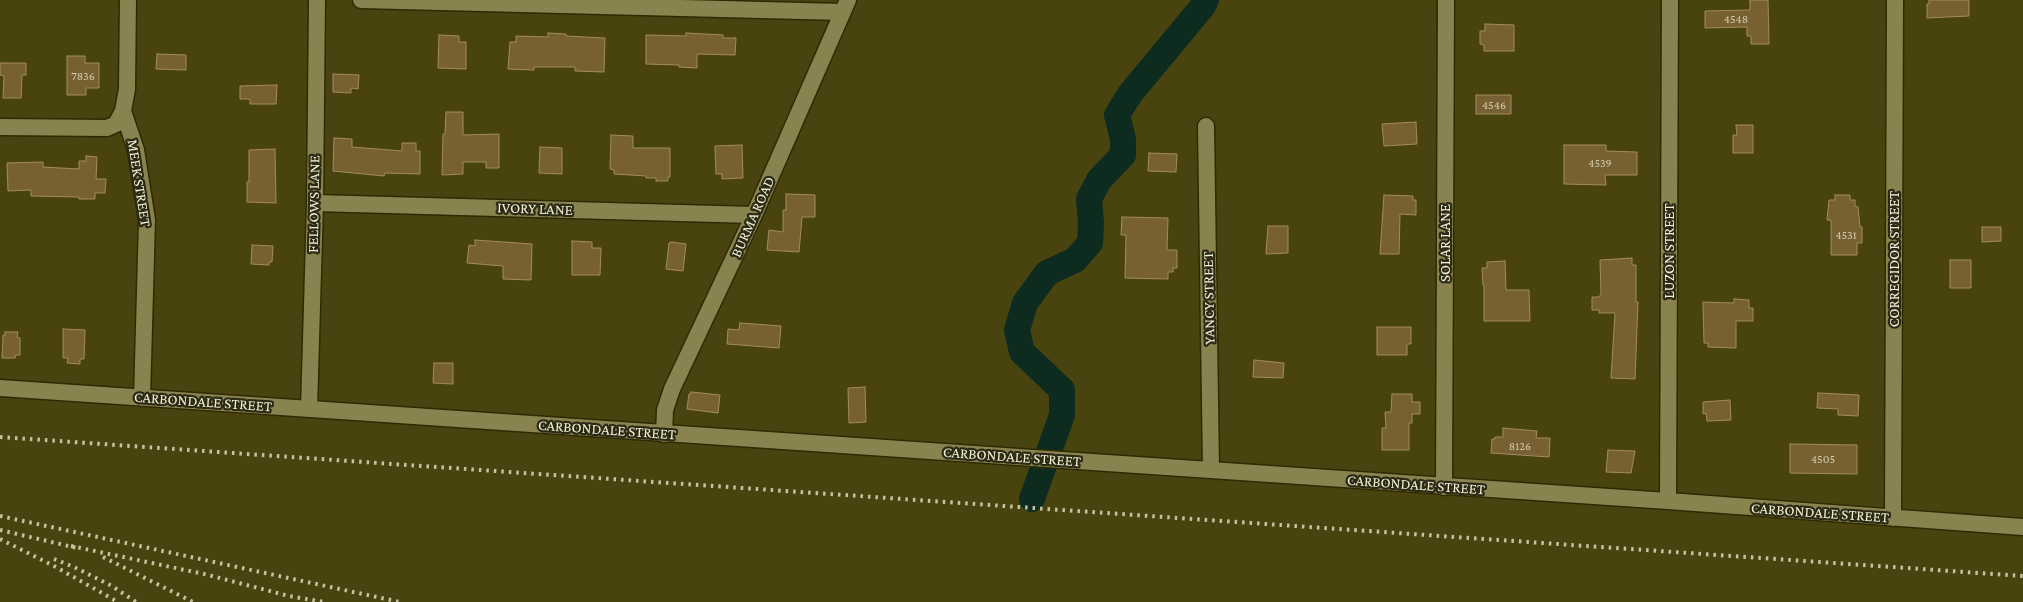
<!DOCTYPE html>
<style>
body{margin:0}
canvas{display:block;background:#49440f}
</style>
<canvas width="2023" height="602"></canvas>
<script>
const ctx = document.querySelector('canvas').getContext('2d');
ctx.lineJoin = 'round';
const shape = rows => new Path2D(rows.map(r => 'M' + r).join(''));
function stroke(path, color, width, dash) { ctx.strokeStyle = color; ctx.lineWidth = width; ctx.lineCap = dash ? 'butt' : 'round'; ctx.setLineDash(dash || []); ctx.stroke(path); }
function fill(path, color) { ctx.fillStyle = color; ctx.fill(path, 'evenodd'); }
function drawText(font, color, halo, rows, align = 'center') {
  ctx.font = font + ' "Crimson Pro",serif'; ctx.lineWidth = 4.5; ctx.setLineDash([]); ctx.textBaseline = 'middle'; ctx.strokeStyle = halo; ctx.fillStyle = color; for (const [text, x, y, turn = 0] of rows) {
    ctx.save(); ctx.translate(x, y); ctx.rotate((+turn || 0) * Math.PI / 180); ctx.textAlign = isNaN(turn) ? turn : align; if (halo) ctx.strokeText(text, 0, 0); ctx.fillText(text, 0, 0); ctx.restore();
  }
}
stroke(shape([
 [1032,499,1062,415,1062,390,1022,352,1017,330,1025,303,1047,273,1075,260,1090,243,1091,223,1089,199,1099,180,1123,155,1123,139,1117,115,1130,94,1203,6,1206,0]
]), '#0e2b1f', 26);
const building = shape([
 [1750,0,1768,0,1769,44,1751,44,1751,36,1747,36,1747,27,1705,28,1705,11,1750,10,1750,0],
 [1929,0,1969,0,1969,16,1927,18,1927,4,1929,4,1929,0],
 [1485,24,1514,25,1514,51,1484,51,1484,45,1480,44,1480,31,1485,31,1485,24],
 [548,33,566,34,566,36,605,38,604,72,575,71,575,67,534,67,534,70,508,69,510,42,516,42,516,36,548,37,548,33],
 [686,33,723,35,723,38,736,38,735,55,697,54,697,68,679,67,679,65,646,64,646,35,686,36,686,33],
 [439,35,459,36,459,42,466,42,466,69,438,68,439,35],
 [157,54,186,55,186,70,156,69,157,54],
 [67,56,85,56,85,63,99,63,99,88,86,88,86,95,67,95,67,56],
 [0,63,26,63,26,75,22,75,21,98,3,98,4,76,0,75,0,63],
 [333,74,359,75,358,89,351,88,351,93,333,92,333,74],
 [277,85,276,104,250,104,250,99,240,99,240,86,277,85],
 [1476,95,1511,95,1511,114,1476,114,1476,95],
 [446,112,463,112,463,135,499,134,499,168,486,168,486,162,463,162,463,174,442,175,443,134,445,134,446,112],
 [1416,122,1417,144,1384,146,1382,124,1416,122],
 [1736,125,1753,125,1753,153,1733,153,1733,135,1737,135,1736,125],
 [611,135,633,136,633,148,670,148,670,177,668,177,668,181,656,181,656,178,646,178,646,176,614,174,614,170,610,169,611,135],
 [334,138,352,139,352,147,402,151,402,143,416,143,416,151,420,151,420,174,385,173,384,176,333,171,334,138],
 [742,145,743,178,722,179,722,174,716,174,715,146,742,145],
 [1564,145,1606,145,1606,151,1637,152,1637,175,1605,175,1606,185,1564,184,1564,145],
 [540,147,562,148,562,174,539,173,540,147],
 [275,149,276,203,247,202,247,182,249,182,249,150,275,149],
 [1149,153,1177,154,1176,172,1148,171,1149,153],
 [86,156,97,157,96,179,106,179,105,193,95,193,95,199,79,199,79,197,31,196,31,190,8,191,7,163,43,162,43,167,79,169,79,161,86,161,86,156],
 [786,194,815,195,815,217,802,217,799,252,767,250,769,230,783,232,783,210,786,210,786,194],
 [1384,195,1413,196,1413,200,1416,200,1416,215,1400,214,1399,254,1380,254,1384,195],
 [1835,195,1850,195,1850,200,1855,200,1855,206,1858,207,1860,227,1862,227,1862,243,1857,243,1857,255,1831,255,1831,220,1827,220,1829,200,1835,200,1835,195],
 [1122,217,1168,218,1167,250,1177,250,1177,268,1173,268,1173,272,1168,272,1168,279,1125,278,1126,235,1121,235,1122,217],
 [1268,226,1288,226,1288,253,1266,254,1268,226],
 [1982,227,2001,227,2001,241,1982,242,1982,227],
 [475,240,532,244,531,280,503,279,503,266,467,263,469,245,475,246,475,240],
 [572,241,592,242,592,248,601,248,600,275,572,275,572,241],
 [672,242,686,244,683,271,666,269,669,243,672,242],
 [252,245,273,246,272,262,269,262,269,265,251,264,252,245],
 [1632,258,1632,265,1636,265,1636,302,1638,302,1635,379,1611,378,1615,313,1599,313,1599,310,1592,310,1592,297,1599,297,1601,294,1600,260,1632,258],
 [1950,260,1971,260,1971,288,1950,288,1950,260],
 [1505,261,1506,290,1529,290,1530,321,1484,321,1484,285,1483,285,1482,268,1487,268,1487,262,1505,261],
 [1734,299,1749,300,1749,308,1753,308,1753,321,1736,321,1736,348,1708,347,1708,343,1704,343,1703,302,1734,303,1734,299],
 [740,323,781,326,779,348,727,344,728,329,739,330,740,323],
 [1377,327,1411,327,1411,344,1407,344,1407,355,1377,355,1377,327],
 [63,329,85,330,84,359,80,359,80,364,67,363,68,358,63,358,63,329],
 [5,332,18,332,17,337,20,338,20,355,16,355,15,358,2,358,3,335,5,335,5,332],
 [1254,360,1284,363,1283,378,1253,377,1254,360],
 [434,363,453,363,453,384,433,383,434,363],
 [865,387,866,422,849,423,848,388,865,387],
 [691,392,720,395,718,413,687,409,689,394,691,394,691,392],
 [1818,393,1859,395,1858,416,1838,415,1838,409,1817,408,1818,393],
 [1392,394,1412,394,1412,402,1420,402,1420,414,1412,414,1412,423,1409,423,1409,450,1382,450,1382,428,1386,428,1385,412,1391,412,1392,394],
 [1730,400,1731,420,1707,421,1706,413,1703,414,1703,402,1730,400],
 [1503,428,1537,431,1536,438,1550,438,1549,457,1491,453,1492,439,1495,439,1495,437,1503,437,1503,428],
 [1790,444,1857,445,1857,474,1790,473,1790,444],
 [1608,450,1635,451,1631,473,1606,472,1608,450]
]);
fill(building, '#776032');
stroke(building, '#a38b5c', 1);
const street = shape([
 [128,0,127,89,123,111,136,150,147,220,142,398],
 [361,0,842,12],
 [1206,126,1211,470],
 [0,127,107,128,116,124,123,111],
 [315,203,754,215],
 [0,388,1668,501,2023,527],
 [309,409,315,203,317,0],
 [664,434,665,410,672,389,754,215,848,0],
 [1444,487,1446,0],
 [1668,501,1670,0],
 [1893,518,1895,0]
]);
stroke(street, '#2e2a02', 19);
stroke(street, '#898350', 16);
stroke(shape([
 [0,437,2023,576],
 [0,516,400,602],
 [0,530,77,548],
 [0,539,54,566,118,602],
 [71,546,204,574,289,596,324,602],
 [103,557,193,602],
 [54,559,74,567,112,586,136,602]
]), '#c6c3a2', 4, [2.5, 5]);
drawText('12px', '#d2cbac', null, [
 ["4548",1736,19],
 ["7836",83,76],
 ["4546",1494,105],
 ["4539",1600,163],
 ["4531",1846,235],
 ["8126",1520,446],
 ["4505",1823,459]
]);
drawText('15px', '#f1efd4', '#2c2a14', [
 ["MEEK STREET",139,183,81],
 ["FELLOWS LANE",314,204,-89],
 ["IVORY LANE",535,209,2],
 ["BURMA ROAD",753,217,-66],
 ["SOLAR LANE",1445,243,-90],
 ["LUZON STREET",1669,251,-90],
 ["CORREGIDOR STREET",1894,259,-90],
 ["YANCY STREET",1209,298,-91],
 ["CARBONDALE STREET",203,402,4],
 ["CARBONDALE STREET",607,430,4],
 ["CARBONDALE STREET",1012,457,4],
 ["CARBONDALE STREET",1416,485,4],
 ["CARBONDALE STREET",1820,513,4]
]);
</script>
